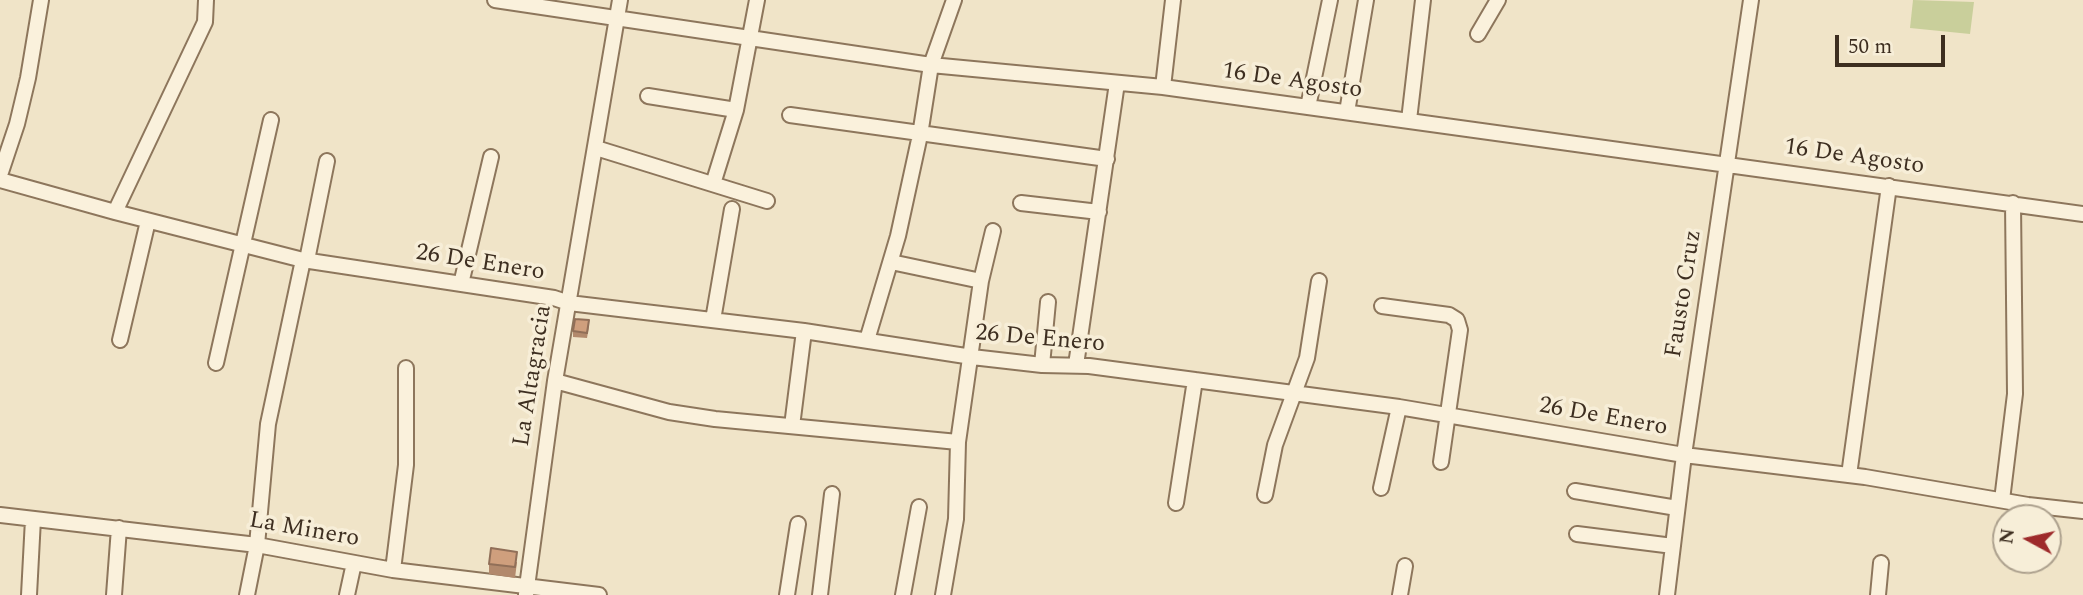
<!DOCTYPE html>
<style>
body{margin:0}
#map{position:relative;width:2083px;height:595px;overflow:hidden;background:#f0e4c8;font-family:Spectral,serif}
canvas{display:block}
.north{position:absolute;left:1992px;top:504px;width:70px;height:70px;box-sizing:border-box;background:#f7eed8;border:2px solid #ada18e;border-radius:50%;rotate:278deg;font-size:19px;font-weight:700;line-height:28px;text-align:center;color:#3d2e20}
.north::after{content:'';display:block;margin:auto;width:24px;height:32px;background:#9e2a2b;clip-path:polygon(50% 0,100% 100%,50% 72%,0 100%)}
.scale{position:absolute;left:1835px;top:35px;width:110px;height:32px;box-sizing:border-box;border:4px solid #3d2e20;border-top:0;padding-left:9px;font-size:21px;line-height:24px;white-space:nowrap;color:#3d2e20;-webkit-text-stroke:5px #f7eed8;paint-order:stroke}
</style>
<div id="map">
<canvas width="2083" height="595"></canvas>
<div class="north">N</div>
<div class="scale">50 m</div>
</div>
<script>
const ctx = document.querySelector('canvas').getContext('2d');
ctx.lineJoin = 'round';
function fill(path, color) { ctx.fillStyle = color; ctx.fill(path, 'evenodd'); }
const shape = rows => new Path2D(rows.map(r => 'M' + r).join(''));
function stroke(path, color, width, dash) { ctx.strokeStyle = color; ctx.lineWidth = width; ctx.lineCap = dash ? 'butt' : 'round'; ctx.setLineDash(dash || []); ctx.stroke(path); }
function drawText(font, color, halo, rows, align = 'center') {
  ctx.font = font + ' Spectral,serif'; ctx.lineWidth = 7; ctx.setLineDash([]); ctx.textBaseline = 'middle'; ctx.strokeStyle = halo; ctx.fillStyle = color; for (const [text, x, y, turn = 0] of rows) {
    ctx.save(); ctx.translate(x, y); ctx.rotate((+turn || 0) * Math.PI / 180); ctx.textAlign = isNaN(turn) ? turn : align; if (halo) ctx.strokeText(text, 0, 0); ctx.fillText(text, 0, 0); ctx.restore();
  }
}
fill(shape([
 [1913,0,1974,2,1970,34,1910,28]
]), '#c9cf9b');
const minor = shape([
 [495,0,931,65,1163,87,2083,214],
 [1478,34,1498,0],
 [1163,87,1173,0],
 [648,96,736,110],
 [1308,107,1330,0],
 [1347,112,1366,0],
 [790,115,1107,159],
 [1409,120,1423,0],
 [596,148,767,201],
 [0,175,17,124,28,78,41,0],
 [0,180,115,212,303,260,554,298,569,303,804,331,972,357,1042,365,1089,366,1399,407,1684,455,1865,477,2028,505,2083,511],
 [713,184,736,110,757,0],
 [1021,203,1099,212],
 [115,212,205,22,206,0],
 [307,260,327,161],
 [891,262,981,281],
 [461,284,491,157],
 [1382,306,1449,315,1457,320,1460,330,1441,462],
 [713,320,732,209],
 [120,340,148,221],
 [867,340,898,236,920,135,931,65,954,0],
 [216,363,271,120],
 [1042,365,1048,302],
 [1076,365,1117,83],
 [555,381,669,412,715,419,958,442],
 [792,426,804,331],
 [1849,475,1889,186],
 [1381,488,1399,407],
 [1575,491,1677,508],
 [1265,495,1275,445,1307,358,1319,281],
 [2002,500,2015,394,2013,203],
 [1176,503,1195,380],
 [0,515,257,545,393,570,599,595],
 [1577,534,1673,546],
 [393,570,406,465,406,368],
 [526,594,555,381,620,0],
 [29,595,33,519],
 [114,595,119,528],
 [247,595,257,545,268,424,303,260],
 [347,595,354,563],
 [787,595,798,524],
 [820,595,832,494],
 [903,595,919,507],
 [943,595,956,519,958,442,981,281,993,231],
 [1400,595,1405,566],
 [1667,595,1684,455,1751,0],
 [1878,595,1881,563]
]);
stroke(minor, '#8d765c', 18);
stroke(minor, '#faf1dc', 14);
fill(shape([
 [589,326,587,338,573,337,573,331],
 [517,562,515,578,489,574,489,564]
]), '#b2896c');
const building = shape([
 [575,319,589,320,587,333,573,331,575,319],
 [491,548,517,552,515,567,489,564,491,548]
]);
fill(building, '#cf9f7d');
stroke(building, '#916f58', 2);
drawText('24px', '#3d2e20', '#f7eed8', [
 ["16 De Agosto",1292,82,8],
 ["16 De Agosto",1854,158,8],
 ["26 De Enero",480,264,9],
 ["Fausto Cruz",1685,294,-81],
 ["26 De Enero",1040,340,5],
 ["La Altagracia",534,376,-81],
 ["26 De Enero",1603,418,10],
 ["La Minero",304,531,10]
]);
</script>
